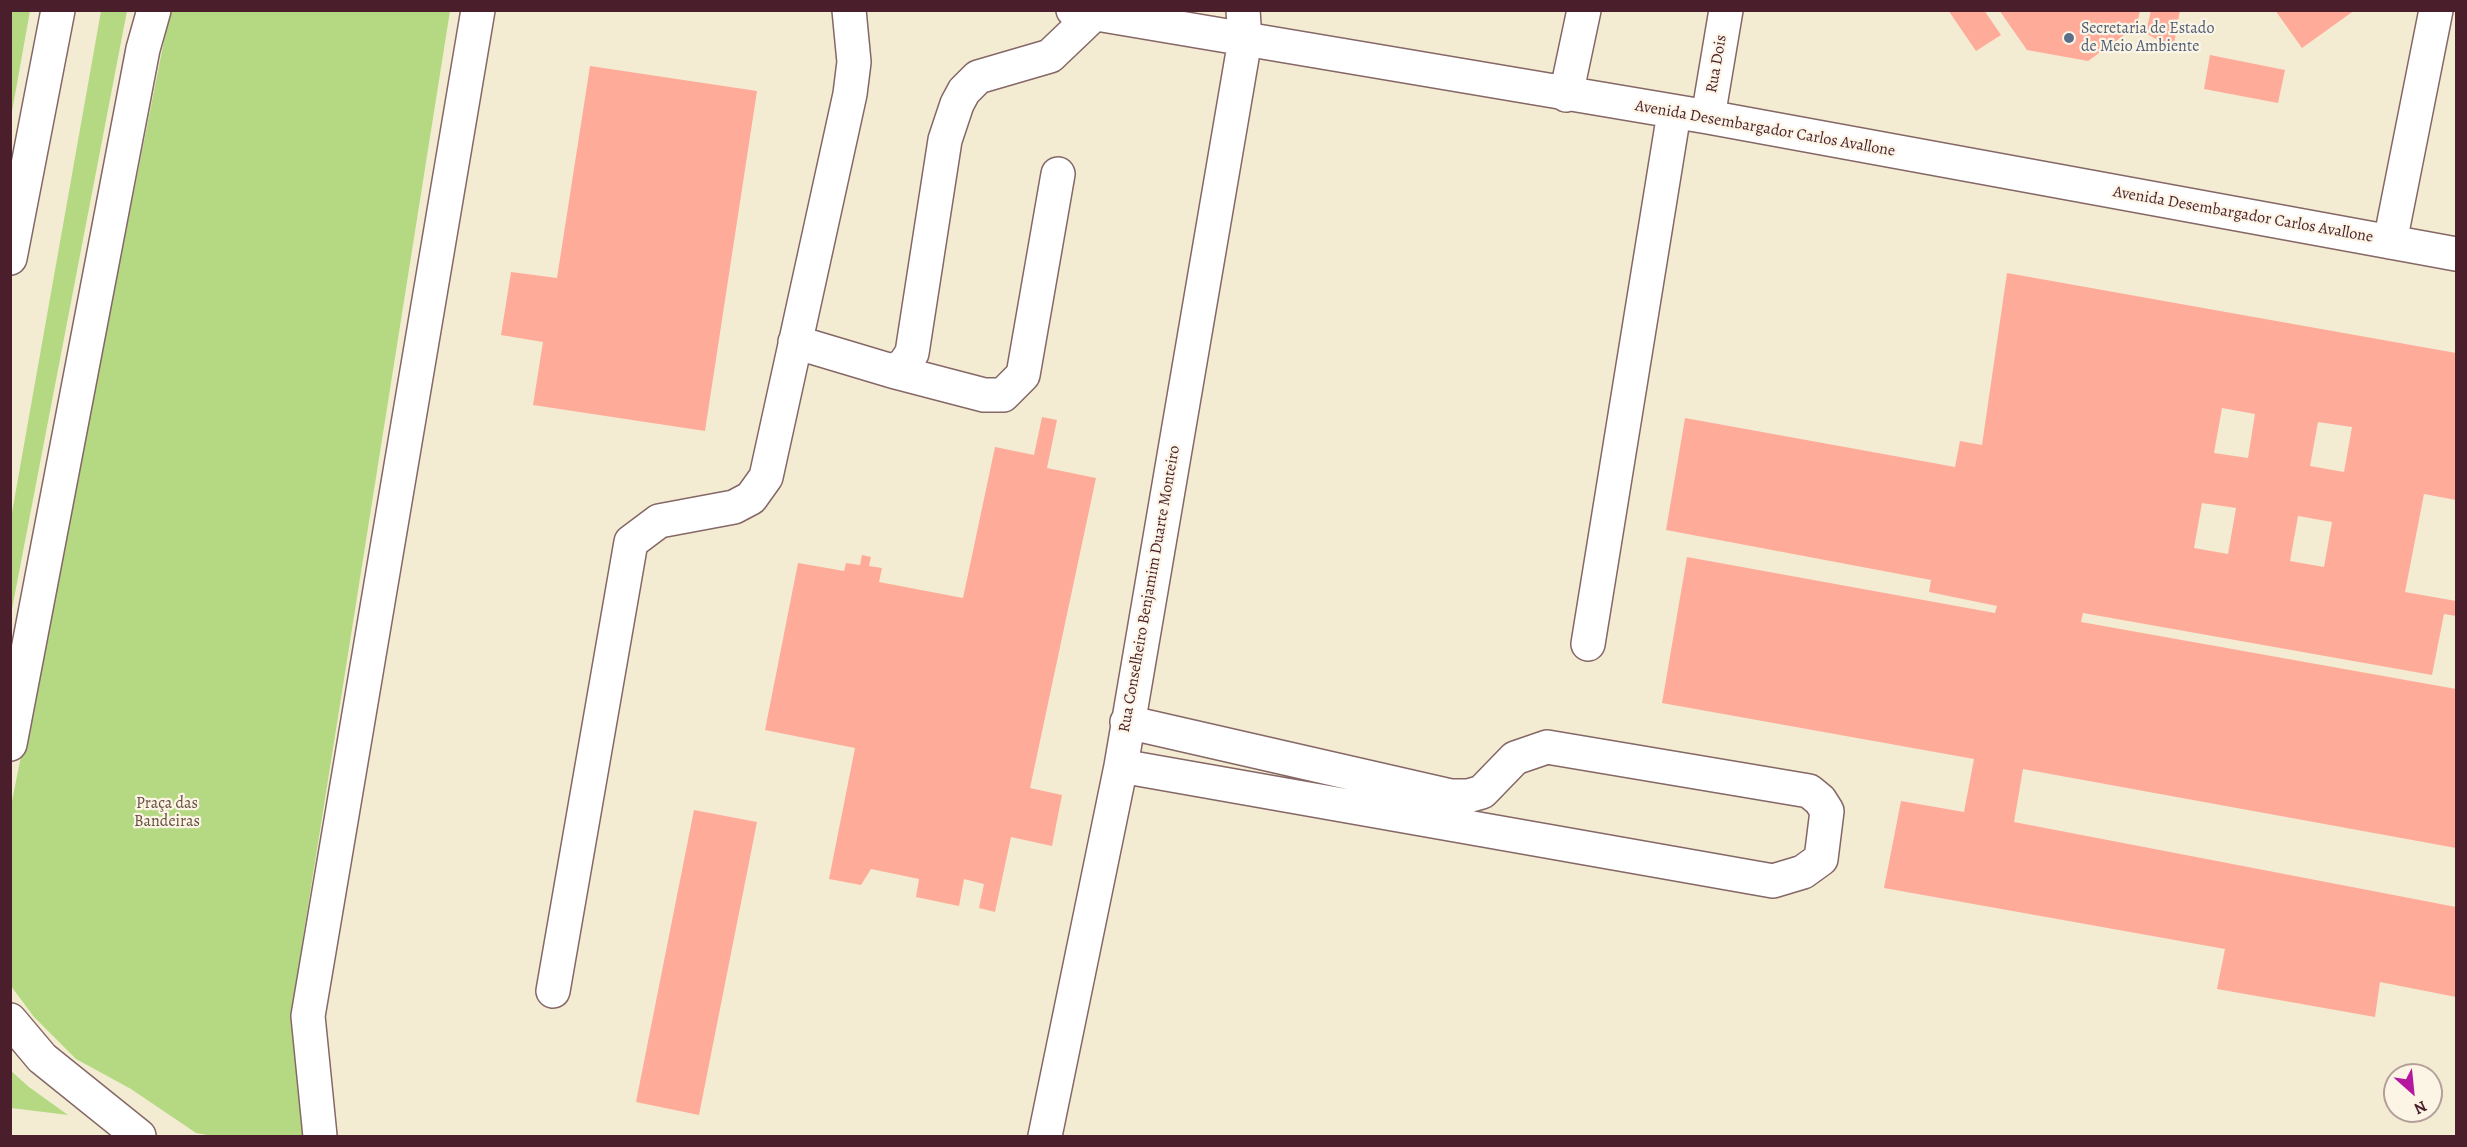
<!DOCTYPE html>
<meta charset="utf-8">
<style>
body{margin:0}
#map{position:relative;width:2467px;height:1147px;overflow:hidden;background:#f3ecd3;font-family:Alegreya,serif}
canvas{display:block}
.frame{position:absolute;inset:0;border:12px solid #4a1f2b;pointer-events:none}
.north{position:absolute;left:2383px;top:1063px;width:60px;height:60px;box-sizing:border-box;background:#fcf5e5;border:2px solid #b59f9b;border-radius:50%;rotate:153deg;font-size:16px;font-weight:700;line-height:24px;text-align:center;color:#4a1f2b}
.north::after{content:'';display:block;margin:auto;width:21px;height:27px;background:#b5179e;clip-path:polygon(50% 0,100% 100%,50% 72%,0 100%)}
</style>
<div id="map">
<canvas width="2467" height="1147"></canvas>
<div class="frame"></div>
<div class="north">N</div>
</div>
<script>
const ctx = document.querySelector('canvas').getContext('2d');
ctx.lineJoin = 'round';
function fill(path, color) { ctx.fillStyle = color; ctx.fill(path, 'evenodd'); }
const shape = rows => new Path2D(rows.map(r => 'M' + r).join(''));
function stroke(path, color, width, dash) { ctx.strokeStyle = color; ctx.lineWidth = width; ctx.lineCap = dash ? 'butt' : 'round'; ctx.setLineDash(dash || []); ctx.stroke(path); }
function drawText(font, color, halo, rows, align = 'center') {
  ctx.font = font + ' Alegreya,serif'; ctx.lineWidth = 4.5; ctx.setLineDash([]); ctx.textBaseline = 'middle'; ctx.strokeStyle = halo; ctx.fillStyle = color; for (const [text, x, y, turn = 0] of rows) {
    ctx.save(); ctx.translate(x, y); ctx.rotate((+turn || 0) * Math.PI / 180); ctx.textAlign = isNaN(turn) ? turn : align; if (halo) ctx.strokeText(text, 0, 0); ctx.fillText(text, 0, 0); ctx.restore();
  }
}
fill(shape([
 [11,10,30,11,11,117,10,11],
 [101,11,127,11,11,614,11,518],
 [170,11,450,11,292,1007,306,1128,304,1136,213,1136,196,1133,131,1089,76,1059,34,1017,11,986,11,806],
 [10,1070,29,1087,68,1115,11,1108]
]), '#b5d982');
fill(shape([
 [1948,10,1984,10,2001,35,1976,51],
 [1999,10,2140,10,2137,26,2088,61,2027,50],
 [2151,10,2180,10,2173,50,2146,33],
 [2275,10,2355,10,2302,48],
 [2210,55,2285,70,2278,103,2204,89],
 [590,66,757,91,705,431,533,405,543,342,501,335,511,272,557,278],
 [2007,273,2456,353,2456,500,2424,494,2405,592,2456,601,2456,616,2444,614,2432,675,2083,613,2081,622,2456,689,2456,848,2023,769,2014,822,2456,907,2456,997,2380,982,2375,1017,2217,989,2225,949,1884,888,1901,801,1964,812,1974,759,1662,703,1687,557,1995,613,1997,606,1929,592,1931,580,1666,530,1685,418,1955,467,1960,441,1982,445],
 [2222,408,2255,414,2248,458,2214,453],
 [2318,422,2352,427,2344,472,2310,466],
 [2202,503,2236,508,2228,554,2194,548],
 [2298,516,2332,522,2324,567,2290,561],
 [1042,417,1057,420,1047,468,1096,478,1030,788,1062,795,1052,846,1011,837,995,912,979,908,984,884,964,879,959,906,916,897,919,879,871,869,861,885,829,879,855,748,765,730,798,563,844,571,846,563,860,565,862,555,871,557,869,566,882,568,879,582,963,598,995,447,1034,455],
 [694,810,757,822,699,1115,636,1102]
]), '#ffab9a');
const minor = shape([
 [1073,10,1708,117,2456,254],
 [1566,95,1584,10],
 [1708,117,1726,10],
 [2390,242,2436,10],
 [795,342,892,371,904,365,912,353,945,140,957,104,964,91,978,77,1050,56,1094,14],
 [892,371,984,395,1003,395,1023,375,1058,174],
 [1588,644,1674,113],
 [10,744,143,49,154,10],
 [1121,766,1773,881,1803,872,1821,859,1827,811,1820,800,1809,791,1547,747,1515,758,1482,792,1468,796,1451,796,1127,722],
 [553,991,631,542,659,521,734,507,751,498,766,477,850,94,854,62,849,10],
 [10,1020,42,1058,139,1136],
 [320,1136,308,1016,478,10],
 [1045,1136,1121,766,1245,40,1243,10]
]);
const major = shape([
 [10,258,58,10]
]);
stroke(minor, '#856766', 36);
stroke(major, '#856766', 36);
stroke(minor, '#fff', 33);
stroke(major, '#fff', 33);
for (const [x, y, r, color] of [
 [2069,38,6,"#5c6f8a"]
]) { const dot = new Path2D(); dot.arc(x, y, r, 0, 2 * Math.PI); ctx.fillStyle = color; ctx.fill(dot); stroke(dot, '#fcf5e5', 2); }
drawText('16px', '#4e5e75', '#fcf5e5', [
 ["Secretaria de Estado",2081,29],
 ["de Meio Ambiente",2081,47]
], 'left');
drawText('16px', '#4a1f2b', '#fcf5e5', [
 ["Rua Dois",1717,64,-80],
 ["Avenida Desembargador Carlos Avallone",1765,129,10],
 ["Avenida Desembargador Carlos Avallone",2243,215,10],
 ["Rua Conselheiro Benjamim Duarte Monteiro",1150,589,-80]
]);
drawText('16px', '#654e41', '#fcf5e5', [
 ["Praça das",167,804],
 ["Bandeiras",167,822]
]);
</script>
